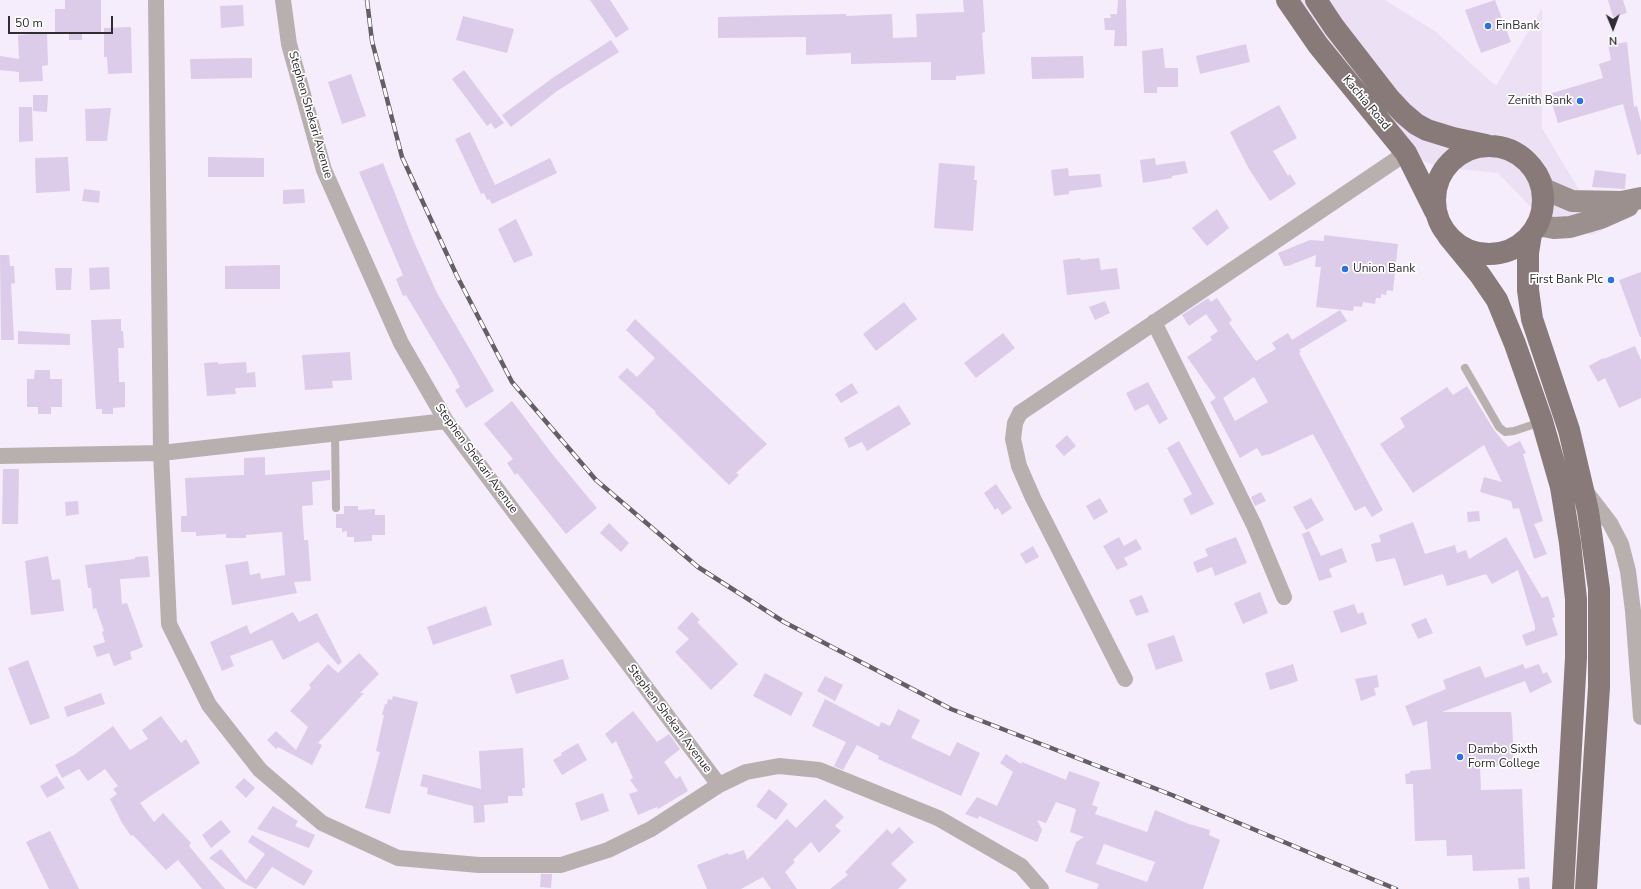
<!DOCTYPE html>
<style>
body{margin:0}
#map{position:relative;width:1641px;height:889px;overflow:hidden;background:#f5edfb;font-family:"Nunito Sans",sans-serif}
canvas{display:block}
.north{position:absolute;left:1593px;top:8px;width:40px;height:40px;-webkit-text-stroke:3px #fefefe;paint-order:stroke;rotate:179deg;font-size:11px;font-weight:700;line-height:16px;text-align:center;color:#2f2c32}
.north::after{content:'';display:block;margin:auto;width:14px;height:18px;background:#2f2c32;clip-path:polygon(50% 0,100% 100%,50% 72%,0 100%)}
.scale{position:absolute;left:8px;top:16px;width:105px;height:18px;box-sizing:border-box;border:2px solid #2f2c32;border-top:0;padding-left:5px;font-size:12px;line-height:14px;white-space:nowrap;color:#2f2c32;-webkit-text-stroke:3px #fefefe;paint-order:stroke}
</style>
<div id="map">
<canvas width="1641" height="889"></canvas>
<div class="north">N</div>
<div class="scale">50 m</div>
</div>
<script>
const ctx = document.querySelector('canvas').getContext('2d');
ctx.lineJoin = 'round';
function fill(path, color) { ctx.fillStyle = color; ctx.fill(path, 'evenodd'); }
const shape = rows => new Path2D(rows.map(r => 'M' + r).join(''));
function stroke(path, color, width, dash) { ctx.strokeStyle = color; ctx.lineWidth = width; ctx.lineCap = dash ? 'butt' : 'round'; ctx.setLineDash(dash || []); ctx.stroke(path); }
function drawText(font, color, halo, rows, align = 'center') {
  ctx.font = font + ' "Nunito Sans",sans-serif'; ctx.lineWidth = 3.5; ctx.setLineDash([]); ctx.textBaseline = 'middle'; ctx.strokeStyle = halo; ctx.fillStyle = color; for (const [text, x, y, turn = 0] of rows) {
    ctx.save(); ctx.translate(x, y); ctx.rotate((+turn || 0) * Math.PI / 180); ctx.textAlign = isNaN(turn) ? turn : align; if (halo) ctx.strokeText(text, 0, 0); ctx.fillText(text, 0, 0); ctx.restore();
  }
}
fill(shape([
 [1288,0,1385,0,1436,32,1496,86,1542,8,1542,128,1603,230,1592,235,1550,227,1498,173,1438,167,1390,146]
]), '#ece0f5');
fill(shape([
 [65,0,101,0,101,32,82,32,82,40,69,40,69,32,55,32,55,9,65,9],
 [590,0,610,0,629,29,616,38],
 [963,0,983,0,985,32,982,33,985,74,956,76,956,80,931,80,931,62,851,64,851,53,806,55,806,37,718,38,718,17,846,14,846,16,892,14,893,38,917,37,916,14,964,12],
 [1118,0,1126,0,1127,46,1114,46,1115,30,1105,30,1104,18,1111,18,1110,14,1117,14],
 [1495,0,1511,42,1481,53,1465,10],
 [1608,0,1623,0,1627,13,1613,17],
 [243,5,244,26,221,28,220,6],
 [463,16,514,29,507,53,456,40],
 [131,27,132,73,108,74,107,57,104,57,104,28],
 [47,33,48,65,42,66,43,81,19,82,19,72,0,70,0,56,19,59,18,35],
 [611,40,619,52,557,91,511,127,502,115,554,77],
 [1627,42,1634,107,1637,106,1641,122,1641,154,1637,155,1623,104,1558,123,1549,94,1603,78,1599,64,1611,60,1608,45],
 [1246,44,1250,62,1200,74,1196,56],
 [1163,48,1165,68,1178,68,1178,87,1157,87,1157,93,1144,93,1142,51],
 [1083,56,1084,78,1032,79,1031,57],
 [252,58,252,78,191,79,190,59],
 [464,70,504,123,495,129,491,123,487,126,452,79],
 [351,74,366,116,342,124,328,82],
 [33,95,48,95,47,112,33,111],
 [1279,105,1297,138,1273,151,1288,176,1290,174,1296,184,1270,201,1249,169,1230,132],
 [19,107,32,107,33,141,19,142],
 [111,108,107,141,86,141,85,109],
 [470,132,495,185,550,158,557,173,492,204,489,199,487,200,484,193,481,194,455,139],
 [68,157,70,191,36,193,35,158],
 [208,157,264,158,264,177,208,177],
 [1155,158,1156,165,1185,161,1188,173,1172,176,1172,178,1143,183,1140,160],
 [383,163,414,242,437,293,494,391,466,408,455,390,460,387,455,377,406,295,403,296,396,279,403,275,359,172],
 [939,163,975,166,974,180,977,180,973,231,934,228],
 [1068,168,1069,176,1100,174,1102,187,1069,191,1069,194,1054,196,1051,170],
 [1595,170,1626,174,1625,189,1592,187],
 [84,189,100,191,99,203,82,201],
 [304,189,305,203,283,204,283,190],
 [1217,209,1229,228,1207,246,1192,228],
 [516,219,533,255,514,263,498,229],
 [1324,235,1398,244,1393,291,1387,290,1386,295,1381,294,1381,298,1376,298,1375,304,1363,302,1362,307,1354,306,1353,311,1316,307,1321,267,1315,267,1316,255,1288,266,1284,266,1278,253,1310,240,1324,241],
 [0,255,9,255,10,266,14,266,15,283,11,284,14,340,1,340],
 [1080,258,1081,260,1099,258,1101,270,1117,268,1120,289,1067,295,1063,260],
 [280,265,280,289,225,289,225,266],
 [109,267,110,289,90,290,89,268],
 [55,268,72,268,71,290,56,290],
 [1641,272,1641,337,1640,337,1619,280],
 [1208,298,1211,302,1217,298,1232,320,1229,323,1256,361,1276,349,1272,343,1288,333,1292,340,1340,310,1347,321,1299,350,1301,352,1299,353,1383,510,1372,517,1365,506,1355,511,1313,434,1268,455,1268,454,1262,456,1257,448,1240,458,1210,402,1216,398,1187,357,1212,340,1210,337,1218,331,1206,314,1189,326,1182,315],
 [1254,377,1268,402,1235,421,1223,398],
 [1105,301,1110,313,1095,320,1089,307],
 [904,302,917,319,876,351,863,334],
 [121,319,121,331,123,331,124,348,118,348,119,382,125,382,125,407,113,408,113,414,102,414,102,409,96,409,91,320],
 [635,319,767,444,736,473,739,475,729,485,655,413,656,412,618,377,627,368,637,377,655,358,626,330],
 [18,331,70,334,70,345,18,344],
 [1003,333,1015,348,976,378,964,363],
 [1635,346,1641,360,1641,398,1619,408,1605,378,1598,382,1589,366,1603,358,1604,359],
 [350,352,352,380,332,381,333,388,305,390,302,355],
 [218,362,218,364,246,362,247,373,255,372,256,387,235,388,236,394,207,396,204,363],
 [35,370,50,370,50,379,62,379,62,407,51,407,51,414,38,414,38,407,27,407,27,379,34,379],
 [1148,382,1168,419,1159,424,1148,404,1135,411,1126,393],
 [852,383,858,393,841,403,835,394],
 [1467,386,1494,430,1508,447,1520,441,1526,453,1523,454,1543,521,1534,524,1547,554,1534,559,1519,508,1513,509,1511,501,1480,492,1484,477,1502,482,1484,445,1413,493,1380,444,1405,427,1400,418,1447,387,1453,395],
 [512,401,553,455,597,508,566,534,517,473,515,475,507,463,513,459,484,424],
 [899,405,911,424,867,451,862,442,849,448,844,438],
 [1067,435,1076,446,1064,456,1055,446],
 [1179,441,1214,504,1191,515,1183,499,1192,494,1167,448],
 [265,457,265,475,330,470,330,480,312,482,313,505,302,506,304,540,308,540,311,581,294,582,297,593,232,605,225,565,248,561,250,575,260,573,261,579,285,575,282,532,246,535,246,538,226,538,226,534,196,536,196,532,181,532,181,516,187,516,185,478,244,475,244,458],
 [3,469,19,469,18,524,2,524],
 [996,484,1012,508,1002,515,998,508,995,510,984,493],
 [1261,492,1266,501,1255,506,1251,497],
 [1100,498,1108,512,1094,520,1086,506],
 [1311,498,1324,520,1306,530,1293,507],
 [78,501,79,514,66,516,65,502],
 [344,506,358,506,358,510,375,509,375,515,385,515,385,535,372,535,372,541,354,542,354,537,347,537,347,531,342,532,342,528,336,528,336,514,344,514],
 [1479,511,1480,521,1468,522,1467,512],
 [1413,522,1425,554,1455,545,1457,553,1466,550,1469,559,1506,537,1542,598,1548,596,1555,617,1552,618,1558,635,1526,646,1522,635,1535,630,1535,626,1518,570,1492,584,1486,574,1447,586,1443,574,1404,586,1395,558,1376,562,1371,544,1381,542,1379,535],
 [609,523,629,543,621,552,600,533],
 [1309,531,1321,556,1342,548,1347,562,1329,569,1332,577,1319,581,1302,534],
 [1119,537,1124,546,1136,539,1142,549,1124,558,1128,565,1117,570,1103,546],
 [1236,537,1247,563,1215,576,1212,567,1197,573,1193,562,1208,556,1205,549],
 [1033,546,1039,557,1026,564,1020,554],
 [48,556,52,580,60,579,64,611,31,615,25,561],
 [148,556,150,577,120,579,122,604,127,603,143,647,130,652,132,659,114,666,109,653,97,657,93,646,105,642,102,632,104,631,96,608,93,609,91,588,88,588,85,565,135,559,135,557],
 [1260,592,1268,613,1243,624,1234,603],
 [1142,595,1149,612,1136,616,1129,600],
 [1354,604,1358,614,1363,612,1367,624,1341,633,1333,611],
 [486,606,492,625,433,645,427,627],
 [293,612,299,622,317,613,342,662,338,665,318,642,283,660,272,640,230,656,234,666,222,671,210,642,247,625,250,634],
 [692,612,700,620,697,622,738,664,711,690,675,652,689,639,677,628],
 [1426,618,1433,633,1418,639,1411,624],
 [1174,635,1183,661,1156,670,1147,644],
 [359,653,379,674,360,693,364,693,318,743,322,745,312,765,278,747,276,749,267,740,276,731,296,750,308,727,290,711,311,688,309,685,328,664,338,673],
 [563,659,569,679,516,694,510,675],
 [28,660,50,718,30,725,8,668],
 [1293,664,1298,681,1270,690,1265,673],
 [1523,664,1525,669,1539,664,1543,674,1547,672,1552,682,1530,693,1525,681,1442,712,1511,712,1512,720,1514,766,1480,766,1481,790,1522,789,1525,869,1473,871,1472,855,1447,856,1446,840,1415,841,1413,784,1406,784,1405,774,1410,773,1410,771,1431,769,1427,721,1413,726,1405,706,1446,689,1443,680,1480,666,1485,678],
 [765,673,803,693,791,716,753,696],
 [1377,675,1379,687,1374,688,1376,695,1361,701,1355,679],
 [825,676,843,685,835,701,817,691],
 [101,693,105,704,67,717,64,707],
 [393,696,418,702,390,814,365,808,380,752,376,751,384,715,382,715,385,704,387,704,388,699,392,700],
 [825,699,879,727,881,722,890,726,898,709,920,720,911,738,950,756,957,742,980,753,961,796,878,759,879,756,857,745,843,770,834,766,846,742,812,726],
 [633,711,657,742,669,734,680,749,664,762,676,779,680,776,688,791,658,809,657,807,638,815,629,794,638,791,630,780,633,778,616,741,612,744,605,734],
 [161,716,181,743,186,739,200,763,140,803,154,822,163,813,191,843,189,846,225,889,202,889,178,860,166,870,133,835,131,836,122,823,110,799,117,794,113,789,118,786,105,769,88,781,79,769,62,778,55,765,74,755,113,726,130,750,148,739,142,730],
 [578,743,587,760,562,775,553,760,562,755,561,753],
 [523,748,525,788,522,788,523,796,508,796,508,803,484,805,485,822,474,823,473,806,427,794,428,788,420,786,423,774,481,789,479,751],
 [1006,754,1021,764,1022,762,1066,780,1069,771,1100,782,1092,805,1098,807,1095,814,1147,832,1155,810,1189,824,1210,830,1209,835,1220,840,1203,889,1097,889,1099,884,1065,872,1076,842,1084,837,1070,832,1076,809,1056,802,1046,823,1037,820,1042,830,1037,842,979,816,978,819,965,814,977,797,997,806,1013,772,1000,763],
 [1104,844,1155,862,1147,882,1096,864],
 [57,776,65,788,47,798,40,786],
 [244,778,255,788,246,798,235,787],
 [769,789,788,804,776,820,756,806],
 [603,793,609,811,581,821,575,803],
 [825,799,844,817,835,826,841,831,819,853,811,842,793,860,795,862,785,872,797,889,771,889,763,877,741,889,707,889,697,865,728,853,729,855,744,850,747,860,787,819,796,828],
 [273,806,298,821,295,826,315,835,309,848,257,829],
 [221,820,231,832,211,848,202,835],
 [899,827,914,842,891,864,907,880,898,889,830,889,848,875,845,872,887,829,892,834],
 [50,831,79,889,49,889,26,842],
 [252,835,313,871,304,886,272,867,256,889,244,883,265,854,248,842],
 [221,849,246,880,244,883,209,858],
 [541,874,552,874,551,888,540,887],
 [1529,877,1530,889,1519,889,1518,878]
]), '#ddcbea');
stroke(shape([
 [1465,368,1499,427,1505,432,1514,431,1541,422],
 [335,433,336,508]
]), '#b8b0af', 8);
stroke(shape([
 [156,0,161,453,169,624,209,705,260,770,322,823,398,858,479,865,561,865,608,850,651,829,719,785,746,772,779,766,819,770,938,818,1021,866,1041,889],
 [283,0,289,44,324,170,401,343,446,421,719,785],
 [1154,322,1254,525,1284,597],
 [0,456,161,453,446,421],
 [1587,493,1610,523,1621,544,1628,571,1633,611,1641,717],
 [1125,679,1033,498,1019,466,1013,439,1015,423,1020,413,1406,153]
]), '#b8b0af', 16);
stroke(shape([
 [1537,174,1544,189,1572,201,1621,202,1641,198],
 [1537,225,1554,228,1570,227,1601,218,1628,206]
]), '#9c908f', 22);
stroke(shape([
 [1287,0,1318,45,1406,153,1435,211],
 [1316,0,1334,27,1389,98,1403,113,1416,124,1427,130,1453,138,1486,145],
 '1435 200a54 54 0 1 1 108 0a54 54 0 1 1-108 0Z',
 [1531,234,1528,253,1528,290,1532,319,1569,430,1588,511,1599,589,1599,687,1586,889],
 [1448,236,1480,275,1497,300,1515,344,1542,421,1561,487,1570,543,1576,599,1576,658,1563,889]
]), '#887a78', 22);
const rail = shape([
 [367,0,372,41,402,157,457,276,512,382,596,480,698,567,784,622,951,709,1172,795,1396,889]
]);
stroke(rail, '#645f67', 4.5);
stroke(rail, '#fefefe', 3, [9]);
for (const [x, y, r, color] of [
 [1488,26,4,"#2c72de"],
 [1580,101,4,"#2c72de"],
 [1345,269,4,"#2c72de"],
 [1611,280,4,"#2c72de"],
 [1460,757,4,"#2c72de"]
]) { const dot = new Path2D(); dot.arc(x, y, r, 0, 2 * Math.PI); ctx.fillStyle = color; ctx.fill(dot); stroke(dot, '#fefefe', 1.5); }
drawText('12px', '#2f2c32', '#fefefe', [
 ["FinBank",1496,26],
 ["Zenith Bank",1572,101,"right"],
 ["Union Bank",1353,269],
 ["First Bank Plc",1603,280,"right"],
 ["Dambo Sixth",1468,750],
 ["Form College",1468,764]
], 'left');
drawText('12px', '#2f2c32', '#fefefe', [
 ["Kachia Road",1366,103,50],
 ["Stephen Shekari Avenue",310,115,74],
 ["Stephen Shekari Avenue",476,459,54],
 ["Stephen Shekari Avenue",669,719,53]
]);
</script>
